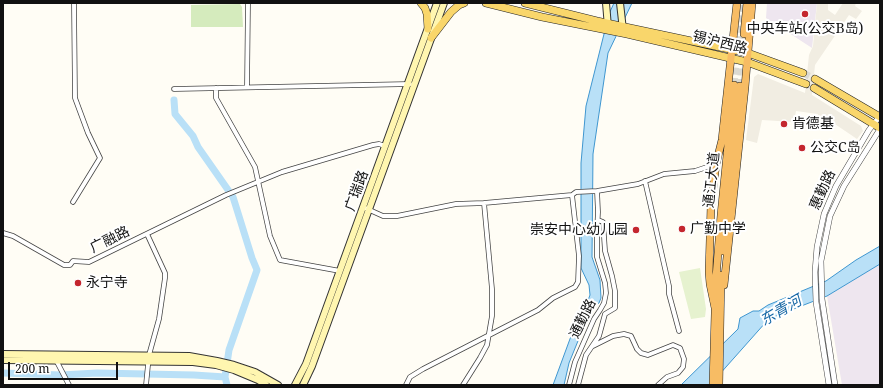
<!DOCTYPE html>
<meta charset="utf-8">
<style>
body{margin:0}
#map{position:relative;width:883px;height:388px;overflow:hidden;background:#fffdf5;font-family:"Noto Serif",serif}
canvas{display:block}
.frame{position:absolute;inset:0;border:4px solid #111;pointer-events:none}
.scale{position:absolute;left:8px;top:362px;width:110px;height:18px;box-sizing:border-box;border:2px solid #111;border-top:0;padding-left:5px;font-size:12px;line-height:14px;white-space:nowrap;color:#111;-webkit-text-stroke:3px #fff;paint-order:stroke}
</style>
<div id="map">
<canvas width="883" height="388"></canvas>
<div class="frame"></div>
<div class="scale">200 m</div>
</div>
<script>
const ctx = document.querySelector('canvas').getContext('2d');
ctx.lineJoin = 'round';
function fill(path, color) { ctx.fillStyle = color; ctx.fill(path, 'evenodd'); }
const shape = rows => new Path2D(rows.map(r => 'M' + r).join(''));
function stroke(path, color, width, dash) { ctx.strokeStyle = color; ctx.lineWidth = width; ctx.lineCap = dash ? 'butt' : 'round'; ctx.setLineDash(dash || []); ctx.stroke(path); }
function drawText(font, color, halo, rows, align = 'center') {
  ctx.font = font + ' "Noto Serif","Noto Sans SC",serif'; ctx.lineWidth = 4; ctx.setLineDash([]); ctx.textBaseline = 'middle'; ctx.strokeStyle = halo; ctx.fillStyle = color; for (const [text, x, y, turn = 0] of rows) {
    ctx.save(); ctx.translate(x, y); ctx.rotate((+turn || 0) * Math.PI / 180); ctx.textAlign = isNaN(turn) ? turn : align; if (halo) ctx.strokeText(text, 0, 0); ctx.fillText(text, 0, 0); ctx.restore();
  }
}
fill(shape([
 [767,3,817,3,812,48,766,18],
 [880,264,880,385,842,385,827,296]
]), '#eee6ef');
fill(shape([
 [240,4,242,7,243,27,191,27,191,5]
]), '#d5ebbd');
fill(shape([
 [700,268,706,309,705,317,691,319,679,272]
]), '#e6f2cf');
fill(shape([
 [817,3,828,3,828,10,835,15,843,3,856,3,855,6,862,11,856,19,849,15,815,65,812,95,861,126,863,131,857,139,826,118,821,125,817,125,818,114,796,111,794,122,762,120,757,143,746,140,754,77,758,74,805,93,809,55,813,46]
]), '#f1ede2');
const water = shape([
 [614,3,632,3,608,53,593,154,592,257,600,280,601,298,599,303,591,309,569,363,564,385,553,385,581,309,587,303,590,295,589,285,581,268,581,163,586,106,609,14,614,3],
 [880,246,880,264,827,296,778,315,766,322,710,385,681,385,738,329,740,318,753,311,759,311,768,305,826,281,856,260,880,246]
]);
fill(water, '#b9e0f7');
stroke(water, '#3f96cf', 1);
stroke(shape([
 [174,100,175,114,193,136,198,147,233,197,252,258,257,270,229,350,225,377,227,385],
 [3,373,61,375,97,373,194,375,225,377]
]), '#b9e0f7', 7);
stroke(shape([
 [803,73,815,79]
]), '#dbdad3', 7, [7, 3.5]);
stroke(shape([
 [734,85,742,3],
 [740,86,744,34]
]), '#dbdad3', 7, [7, 3.5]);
const minor = shape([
 [247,87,248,3],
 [216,88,216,98,255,167,270,236,280,260,340,271],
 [174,89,410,84],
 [645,181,669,286,669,294,679,331],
 [73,202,100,158,88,133,75,98,74,3],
 [363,207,383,216,397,216,456,204,484,203,572,195,576,192,597,191,638,184,664,174,695,171,716,164],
 [3,233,13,236,64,265,70,265,73,261,89,262,226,195,282,172,373,145,379,144,385,146],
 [593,346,613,336,624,334,631,336,637,349,641,353,648,355,673,345,680,348,684,359,683,367,678,373,667,377,658,385],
 [56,360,69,385],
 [146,385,149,355,159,319,165,278,165,273,147,234],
 [406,385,410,377,423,369,538,310,553,298,575,287,578,282,579,256,572,195],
 [463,385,480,358,487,345,492,316,492,289,484,203],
 [569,385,575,362,594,319,600,310,604,303,606,293,605,283,597,257,597,231,598,212,597,191],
 [578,385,586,355,599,336,605,314,615,308,615,291,612,276,605,251,603,222,598,220]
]);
const tertiary = shape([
 [829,385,816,302,815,272,817,247,824,214,836,186,869,130,880,116],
 [835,385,822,299,821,261,830,216,844,186,880,129]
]);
const secondary = shape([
 [606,3,608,27],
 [620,3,623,30],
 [3,354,189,356,217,361,234,365,255,372,278,385],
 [3,360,193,362,216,365,234,370,258,380,266,385],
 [295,385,306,364,437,3],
 [303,385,312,366,444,3]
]);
const primary = shape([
 [421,3,425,8,427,14,428,29],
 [486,3,542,17,627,34,747,62,806,84],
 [525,3,597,21,748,53,803,73],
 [431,38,451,12,459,5,464,3],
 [815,79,880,117],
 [814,88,880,128]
]);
const trunk = shape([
 [744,34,747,3],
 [723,251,740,86],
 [724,285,745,87,752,3],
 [715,308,710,284,709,272,711,205,716,164,722,140,737,3],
 [713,385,716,278,721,215,734,85],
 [719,385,721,275]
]);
stroke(minor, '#444', 5.5);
stroke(tertiary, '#444', 6);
stroke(secondary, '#333', 8);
stroke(primary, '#222', 8);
stroke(trunk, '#222', 8);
stroke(minor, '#fff', 4);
stroke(tertiary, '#fff', 5);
stroke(secondary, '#fff6b0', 6);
stroke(primary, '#f9d66b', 7);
stroke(trunk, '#f7bc64', 7);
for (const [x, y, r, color] of [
 [805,14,4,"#c4262e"],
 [784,124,4,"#c4262e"],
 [802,148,4,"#c4262e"],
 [682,229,4,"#c4262e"],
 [636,230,4,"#c4262e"],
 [78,283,4,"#c4262e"]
]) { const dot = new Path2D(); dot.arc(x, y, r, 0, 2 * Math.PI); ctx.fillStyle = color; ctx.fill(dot); stroke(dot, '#fff', 1.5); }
drawText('14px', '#111', '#fff', [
 ["中央车站(公交B岛)",805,29,"center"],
 ["肯德基",792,124],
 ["公交C岛",810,148],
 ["广勤中学",690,229],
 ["崇安中心幼儿园",628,230,"right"],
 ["永宁寺",86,283]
], 'left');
drawText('14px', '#111', '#fff', [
 ["锡沪西路",720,43,14],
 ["通江大道",712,180,-84],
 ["惠勤路",823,190,-66],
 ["广瑞路",357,191,-70],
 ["广融路",110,240,-26],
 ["通勤路",583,319,-64]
]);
drawText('italic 15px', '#1768a6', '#fff', [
 ["东青河",781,311,-30]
]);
</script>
